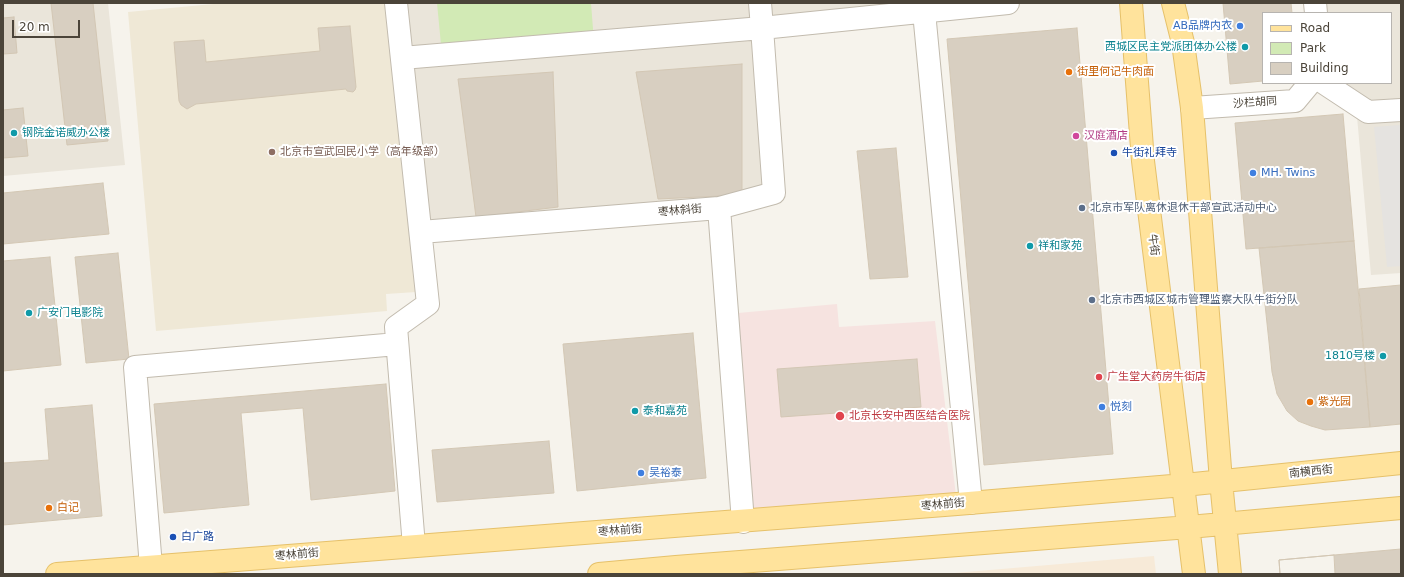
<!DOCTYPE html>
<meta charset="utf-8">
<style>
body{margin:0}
#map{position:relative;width:1404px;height:577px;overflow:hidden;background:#f6f3ec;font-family:"DejaVu Sans",sans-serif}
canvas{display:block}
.frame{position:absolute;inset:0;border:4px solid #4b4439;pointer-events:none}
.legend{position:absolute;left:1262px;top:12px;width:130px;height:72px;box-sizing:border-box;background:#fff;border:1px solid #b7b4b0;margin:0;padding:5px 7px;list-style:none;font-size:12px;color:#4b4439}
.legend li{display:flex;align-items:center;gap:8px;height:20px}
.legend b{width:20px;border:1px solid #b7b4b0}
.scale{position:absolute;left:12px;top:20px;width:68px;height:18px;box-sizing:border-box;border:2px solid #4b4439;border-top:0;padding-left:5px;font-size:12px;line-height:14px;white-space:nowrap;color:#4b4439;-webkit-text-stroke:3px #fff;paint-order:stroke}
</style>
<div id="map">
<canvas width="1404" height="577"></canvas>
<div class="frame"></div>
<ul class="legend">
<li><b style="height:5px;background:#ffe39c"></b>Road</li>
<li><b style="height:11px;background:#d2eab5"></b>Park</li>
<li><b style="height:11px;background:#d8cfc1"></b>Building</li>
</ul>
<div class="scale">20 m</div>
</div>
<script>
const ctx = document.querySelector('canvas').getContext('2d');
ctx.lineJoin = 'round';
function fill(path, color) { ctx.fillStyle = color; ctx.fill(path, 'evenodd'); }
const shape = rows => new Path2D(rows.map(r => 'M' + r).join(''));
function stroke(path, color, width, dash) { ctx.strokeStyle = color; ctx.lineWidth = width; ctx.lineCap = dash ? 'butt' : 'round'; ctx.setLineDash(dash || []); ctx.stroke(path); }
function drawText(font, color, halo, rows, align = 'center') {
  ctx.font = font + ' "DejaVu Sans","Noto Sans SC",sans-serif'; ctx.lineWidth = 4; ctx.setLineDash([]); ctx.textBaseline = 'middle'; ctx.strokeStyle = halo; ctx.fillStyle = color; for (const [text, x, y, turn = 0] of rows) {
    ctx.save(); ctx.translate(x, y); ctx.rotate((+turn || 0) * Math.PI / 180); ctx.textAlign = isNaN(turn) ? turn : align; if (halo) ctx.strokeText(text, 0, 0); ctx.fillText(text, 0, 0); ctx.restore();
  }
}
fill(shape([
 [3,3,108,3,125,165,3,176],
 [396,3,946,3,762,28,774,193,421,232],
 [1315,3,1401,3,1401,273,1371,275,1356,105,1324,83,1391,83,1391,13,1316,13]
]), '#eae5da');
fill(shape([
 [1154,556,1156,574,943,574]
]), '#f7ead8');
fill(shape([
 [224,3,390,3,416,292,386,294,387,311,156,331,128,12]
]), '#efe8d6');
fill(shape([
 [837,304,839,327,935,321,957,504,743,522,727,314]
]), '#f6e3e0');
fill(shape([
 [437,3,591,3,594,42,442,55]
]), '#d2eab5');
fill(shape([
 [1401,125,1401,266,1387,267,1374,127]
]), '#e5e3e0');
const building = shape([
 [51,3,93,3,108,141,67,145,51,3],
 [1223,3,1291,3,1292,13,1263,13,1263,81,1230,84,1223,3],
 [14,17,17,53,3,54,3,18,14,17],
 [350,26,356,87,355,90,353,92,347,91,346,89,196,104,187,109,181,105,179,101,174,42,204,40,206,62,320,51,318,28,350,26],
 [1077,28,1113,454,984,465,947,39,1077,28],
 [742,64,742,195,658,199,636,72,742,64],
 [553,72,558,207,476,217,458,79,553,72],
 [23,108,28,156,3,158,3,110,23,108],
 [1343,114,1354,241,1246,249,1235,123,1343,114],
 [896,148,908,277,870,279,857,151,896,148],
 [103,183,109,234,3,244,3,193,103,183],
 [1354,241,1370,427,1325,430,1311,426,1298,421,1287,411,1277,394,1272,372,1269,342,1259,248,1354,241],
 [118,253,129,359,86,363,75,257,118,253],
 [50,257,61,365,3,371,3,261,50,257],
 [1401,285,1401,424,1370,427,1359,289,1401,285],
 [693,333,706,478,577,491,563,344,693,333],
 [917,359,921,407,781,417,777,369,917,359],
 [386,384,395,491,311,500,303,408,241,413,249,505,164,513,154,404,386,384],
 [92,405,102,516,3,525,3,463,49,460,45,409,92,405],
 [549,441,554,493,437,502,432,450,549,441],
 [1401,549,1401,574,1280,574,1279,560,1401,549],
 [1334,555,1335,574,1280,574,1279,560,1334,555]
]);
fill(building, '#d8cfc1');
stroke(building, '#d3c7b4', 1);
const minor = shape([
 [396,3,428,304,396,327,414,546],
 [760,3,762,28,1008,3],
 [1315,3,1316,13],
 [924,12,971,503],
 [402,58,762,28,774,193,719,208,421,232],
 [1324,83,1368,112,1401,110],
 [1192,108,1295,101,1310,83],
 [719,208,743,522],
 [151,567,135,367,397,344]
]);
const major = shape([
 [1131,3,1143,161,1194,574],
 [1173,3,1183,43,1192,108,1221,481,1230,574],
 [57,574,957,504,1184,485,1401,463],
 [599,574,676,567,1189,527,1401,508]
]);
stroke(minor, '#c2bbae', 24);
stroke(major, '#e6c16a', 24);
stroke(minor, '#fff', 22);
stroke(major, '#ffe39c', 22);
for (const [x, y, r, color] of [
 [1240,26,4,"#3f7fe0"],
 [1245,47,4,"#0f9aa8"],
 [1069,72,4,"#e8710a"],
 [14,133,4,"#0f9aa8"],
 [1076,136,4,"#d1479c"],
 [272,152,4,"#8d6e63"],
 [1114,153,4,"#1a4fb4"],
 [1253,173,4,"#3f7fe0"],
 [1082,208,4,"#5c6f8a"],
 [1030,246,4,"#0f9aa8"],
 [1092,300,4,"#5c6f8a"],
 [29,313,4,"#0f9aa8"],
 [1383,356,4,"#0f9aa8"],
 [1099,377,4,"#e0444e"],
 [1310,402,4,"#e8710a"],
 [1102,407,4,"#3f7fe0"],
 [635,411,4,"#0f9aa8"],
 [840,416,5,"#e0444e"],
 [641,473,4,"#3f7fe0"],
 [49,508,4,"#e8710a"],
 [173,537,4,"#1a4fb4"]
]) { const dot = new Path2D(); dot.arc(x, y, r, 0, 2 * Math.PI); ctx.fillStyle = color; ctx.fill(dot); stroke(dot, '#fff', 1.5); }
drawText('11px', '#366cbe', '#fff', [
 ["AB品牌内衣",1232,26,"right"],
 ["MH. Twins",1261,173],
 ["悦刻",1110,407],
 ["吴裕泰",649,473]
], 'left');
drawText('11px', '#0d838f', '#fff', [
 ["西城区民主党派团体办公楼",1237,47,"right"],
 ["钢院金诺威办公楼",22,133],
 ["祥和家苑",1038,246],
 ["广安门电影院",37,313],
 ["1810号楼",1375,356,"right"],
 ["泰和嘉苑",643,411]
], 'left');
drawText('11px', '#c56008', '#fff', [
 ["街里何记牛肉面",1077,72],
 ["紫光园",1318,402],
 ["白记",57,508]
], 'left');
drawText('11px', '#4b4439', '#fff', [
 ["沙栏胡同",1255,103,-4],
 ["枣林斜街",680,211,-5],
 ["牛街",1153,245,83],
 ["南横西街",1311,472,-6],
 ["枣林前街",943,505,-5],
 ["枣林前街",620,531,-4],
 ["枣林前街",297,555,-5]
]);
drawText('11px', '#b23c85', '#fff', [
 ["汉庭酒店",1084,136]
], 'left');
drawText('11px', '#785e54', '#fff', [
 ["北京市宣武回民小学（高年级部）",280,152]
], 'left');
drawText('11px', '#164399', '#fff', [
 ["牛街礼拜寺",1122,153],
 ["白广路",181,537]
], 'left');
drawText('11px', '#4e5e75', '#fff', [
 ["北京市军队离休退休干部宣武活动中心",1090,208],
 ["北京市西城区城市管理监察大队牛街分队",1100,300]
], 'left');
drawText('11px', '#be3a42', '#fff', [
 ["广生堂大药房牛街店",1107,377],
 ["北京长安中西医结合医院",849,416]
], 'left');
</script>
